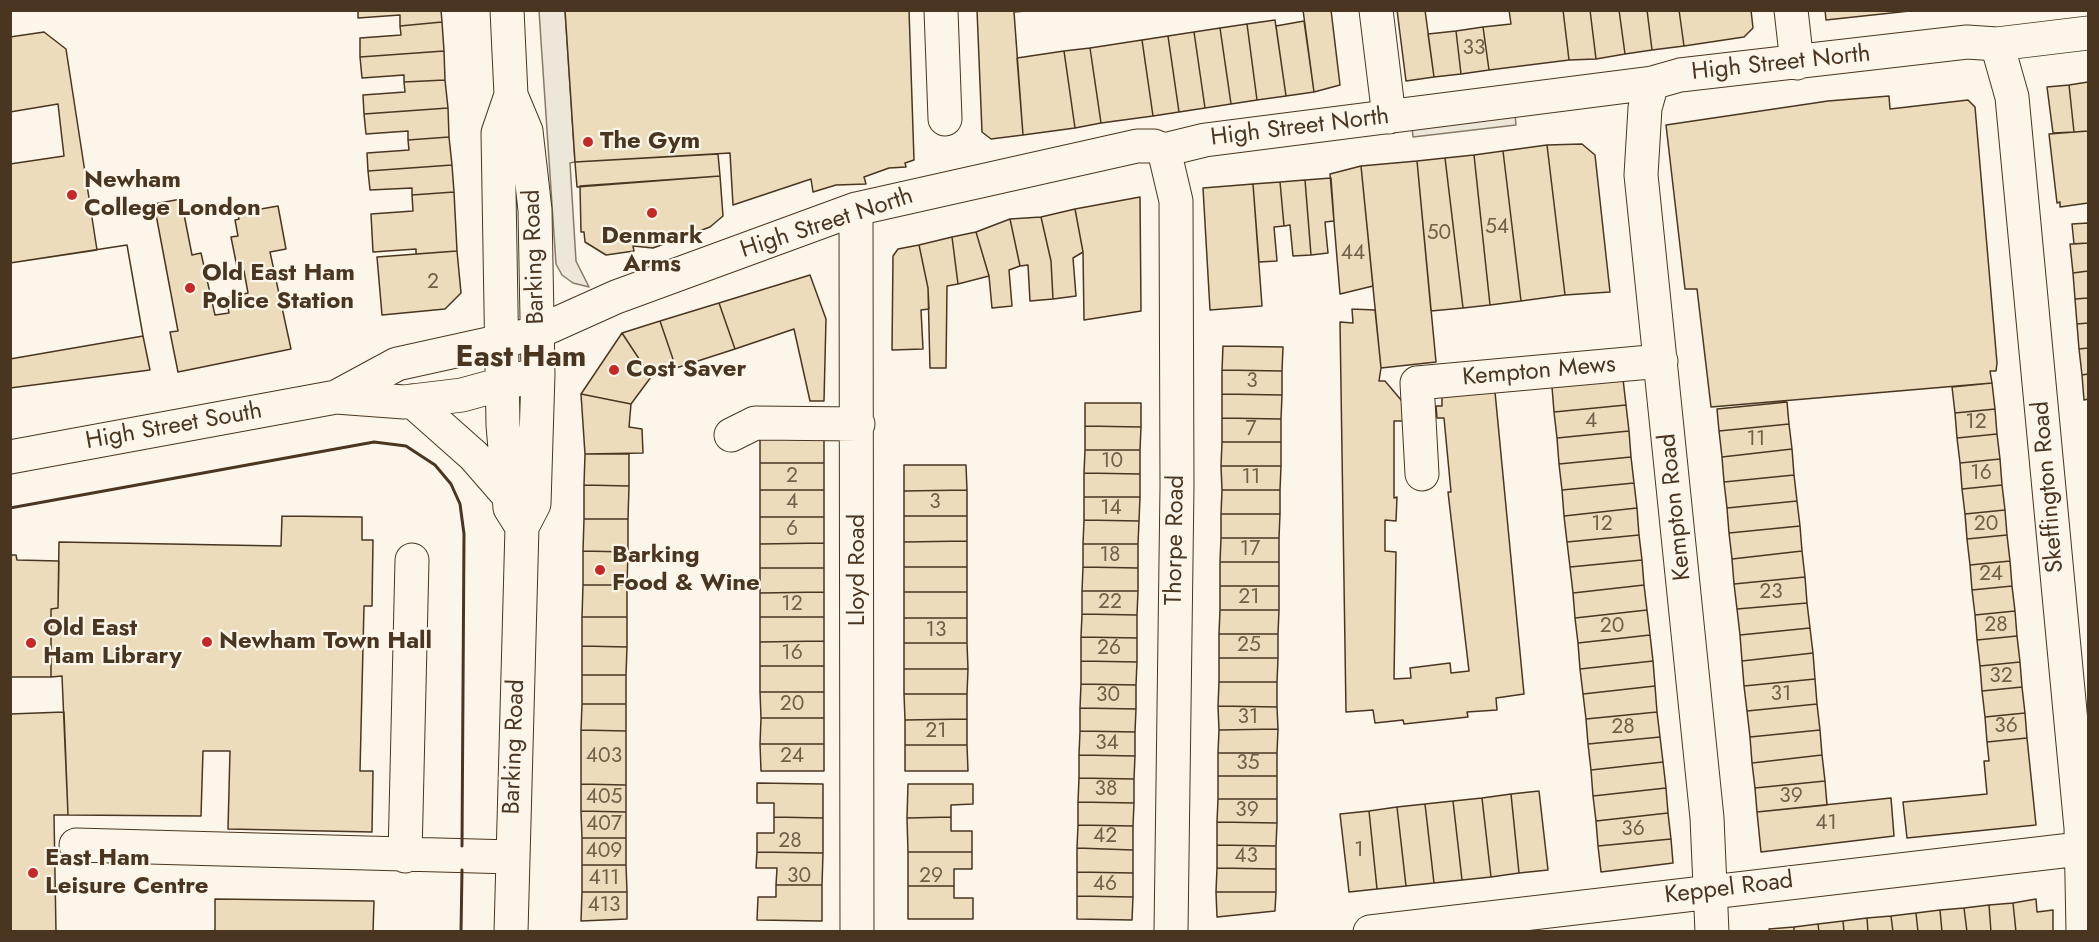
<!DOCTYPE html>
<style>
body{margin:0}
#map{position:relative;width:2099px;height:942px;overflow:hidden;background:#fbf6e9;font-family:Jost,sans-serif}
canvas{display:block}
.frame{position:absolute;inset:0;border:12px solid #4a3520;pointer-events:none}
</style>
<div id="map">
<canvas width="2099" height="942"></canvas>
<div class="frame"></div>
</div>
<script>
const ctx = document.querySelector('canvas').getContext('2d');
ctx.lineJoin = 'round';
function fill(path, color) { ctx.fillStyle = color; ctx.fill(path, 'evenodd'); }
const shape = rows => new Path2D(rows.map(r => 'M' + r).join(''));
function stroke(path, color, width, dash) { ctx.strokeStyle = color; ctx.lineWidth = width; ctx.lineCap = dash ? 'butt' : 'round'; ctx.setLineDash(dash || []); ctx.stroke(path); }
function drawText(font, color, halo, rows, align = 'center') {
  ctx.font = font + ' Jost,sans-serif'; ctx.lineWidth = 4.5; ctx.setLineDash([]); ctx.textBaseline = 'middle'; ctx.strokeStyle = halo; ctx.fillStyle = color; for (const [text, x, y, turn = 0] of rows) {
    ctx.save(); ctx.translate(x, y); ctx.rotate((+turn || 0) * Math.PI / 180); ctx.textAlign = isNaN(turn) ? turn : align; if (halo) ctx.strokeText(text, 0, 0); ctx.fillText(text, 0, 0); ctx.restore();
  }
}
const parking = shape([
 [539,11,565,11,575,162,570,163,576,261,589,287,573,283,562,275,556,264,539,11],
 [1515,114,1516,125,1413,137,1412,126,1515,114]
]);
fill(parking, '#ede7d9');
stroke(parking, '#887966', 1.5);
const building = shape([
 [358,10,441,10,442,22,400,26,400,15,358,18,358,10],
 [565,10,909,10,914,160,905,163,906,167,889,168,864,177,866,184,836,185,813,192,811,179,733,205,730,153,575,162,565,10],
 [977,10,1037,10,1014,12,1023,135,991,139,982,132,977,10],
 [1303,10,1331,10,1340,85,1314,92,1303,10],
 [1397,10,1425,10,1434,77,1406,81,1397,10],
 [1509,10,1563,10,1569,60,1489,70,1483,27,1511,24,1509,10],
 [1563,10,1590,10,1596,59,1569,60,1563,10],
 [1590,10,1619,10,1625,54,1596,59,1590,10],
 [1619,10,1647,10,1652,50,1625,54,1619,10],
 [1647,10,1679,10,1684,46,1652,50,1647,10],
 [1679,10,1751,10,1753,28,1744,37,1684,46,1679,10],
 [1825,10,1919,10,1826,20,1825,10],
 [1275,20,1286,96,1257,100,1247,24,1275,20],
 [1304,21,1314,92,1286,96,1276,26,1304,21],
 [442,22,444,51,360,57,360,38,401,35,400,26,442,22],
 [1247,24,1257,100,1231,104,1220,28,1247,24],
 [1483,27,1489,70,1461,74,1456,31,1483,27],
 [1220,28,1231,104,1205,108,1194,32,1220,28],
 [1456,31,1461,74,1434,77,1428,34,1456,31],
 [44,32,66,49,97,250,10,263,10,164,64,156,58,104,10,112,10,37,44,32],
 [1194,32,1205,108,1179,112,1168,36,1194,32],
 [1168,36,1179,112,1153,116,1142,40,1168,36],
 [1142,40,1153,116,1101,123,1090,48,1142,40],
 [1090,48,1101,123,1075,128,1064,51,1090,48],
 [444,51,445,80,404,82,404,75,362,78,360,57,444,51],
 [1064,51,1075,128,1023,135,1017,58,1064,51],
 [445,80,448,108,364,114,363,95,405,92,404,82,445,80],
 [2088,82,2088,131,2074,132,2069,85,2088,82],
 [2069,85,2074,132,2053,133,2047,87,2069,85],
 [1889,96,1890,109,1968,100,1975,107,1997,363,1996,371,1990,371,1992,383,1711,407,1697,289,1685,289,1666,125,1828,101,1889,96],
 [58,104,64,156,10,164,10,112,58,104],
 [58,104,64,156,10,164,10,112,58,104],
 [448,108,449,137,408,140,408,131,366,134,364,114,448,108],
 [2088,131,2088,203,2060,207,2060,202,2057,203,2049,134,2088,131],
 [449,137,452,165,368,171,367,153,409,150,408,140,449,137],
 [1582,144,1595,155,1610,292,1565,295,1547,145,1582,144],
 [1547,145,1565,295,1521,301,1503,151,1547,145],
 [1503,151,1521,301,1490,305,1474,155,1503,151],
 [718,154,720,176,577,187,575,162,718,154],
 [1474,155,1490,305,1463,308,1445,158,1474,155],
 [1445,158,1463,308,1431,311,1417,161,1445,158],
 [1417,161,1436,362,1381,368,1361,166,1417,161],
 [452,165,454,192,412,195,412,188,370,190,368,171,452,165],
 [1361,166,1373,286,1340,294,1330,174,1361,166],
 [720,176,723,216,710,227,653,248,633,246,634,251,606,255,585,242,584,232,581,232,580,186,720,176],
 [1331,178,1334,221,1325,222,1328,253,1311,255,1305,180,1331,178],
 [1305,180,1311,255,1293,256,1290,225,1284,226,1280,182,1305,180],
 [1280,182,1284,226,1274,227,1277,261,1259,262,1253,184,1280,182],
 [1253,184,1262,306,1210,310,1203,188,1253,184],
 [454,192,457,251,416,254,416,249,373,252,371,214,413,211,412,195,454,192],
 [1140,197,1141,311,1084,320,1083,252,1075,209,1140,197],
 [181,199,192,255,201,253,215,315,229,313,226,298,248,293,244,271,238,272,231,237,238,236,235,220,239,219,238,213,278,206,286,249,270,252,291,349,178,372,170,332,178,331,154,204,181,199],
 [1075,209,1083,252,1073,258,1076,296,1053,299,1051,261,1041,217,1075,209],
 [1041,217,1051,261,1053,299,1030,301,1028,265,1020,266,1010,219,1041,217],
 [1010,219,1020,266,1009,270,1012,306,992,308,989,276,976,232,1010,219],
 [2088,223,2088,243,2074,244,2072,224,2088,223],
 [976,232,989,276,958,284,952,237,976,232],
 [952,237,958,284,947,286,946,368,930,368,928,288,919,245,952,237],
 [2088,243,2088,271,2073,273,2070,244,2088,243],
 [127,245,143,336,10,359,10,263,127,245],
 [127,245,143,336,10,359,10,263,127,245],
 [919,245,928,288,929,309,921,310,923,349,892,350,893,256,898,249,919,245],
 [457,251,461,293,445,309,382,315,377,257,457,251],
 [2088,271,2088,298,2075,299,2073,273,2088,271],
 [810,275,826,319,824,401,810,401,794,329,735,349,719,303,810,275],
 [2088,298,2088,323,2077,324,2075,299,2088,298],
 [719,303,735,349,676,368,660,321,719,303],
 [1352,309,1375,310,1381,368,1379,381,1385,381,1407,407,1407,421,1394,421,1394,498,1397,497,1396,521,1385,520,1385,551,1396,552,1394,679,1411,678,1410,668,1450,663,1451,673,1469,671,1448,492,1451,492,1444,418,1437,418,1436,406,1442,406,1442,397,1495,392,1524,694,1496,698,1497,710,1467,712,1468,717,1404,724,1403,720,1375,723,1373,710,1346,712,1340,322,1353,323,1352,309],
 [660,321,676,368,651,377,622,333,660,321],
 [2088,323,2088,348,2079,349,2077,324,2088,323],
 [622,333,651,377,631,404,581,394,622,333],
 [143,336,150,370,10,388,10,359,143,336],
 [1223,346,1283,347,1282,371,1222,370,1223,346],
 [2088,348,2088,374,2082,375,2079,349,2088,348],
 [1222,370,1282,371,1282,395,1222,394,1222,370],
 [2088,374,2088,399,2084,400,2082,375,2088,374],
 [1623,379,1626,405,1554,412,1552,387,1623,379],
 [1992,383,1995,409,1955,413,1952,387,1992,383],
 [581,394,631,404,629,427,642,429,643,453,585,454,581,394],
 [1222,394,1282,395,1281,419,1222,418,1222,394],
 [1787,402,1789,424,1719,431,1717,409,1787,402],
 [1085,403,1141,403,1141,427,1085,426,1085,403],
 [1626,405,1629,431,1557,438,1554,412,1626,405],
 [1995,409,1997,434,1957,438,1955,413,1995,409],
 [1222,418,1281,419,1281,442,1222,442,1222,418],
 [1789,424,1792,449,1722,457,1719,431,1789,424],
 [1085,426,1141,427,1140,450,1085,450,1085,426],
 [1629,431,1631,457,1559,464,1557,438,1629,431],
 [1997,434,2000,459,1960,463,1957,438,1997,434],
 [760,436,824,436,824,463,760,463,760,436],
 [1222,442,1281,442,1281,466,1221,466,1222,442],
 [1792,449,1794,475,1724,482,1722,457,1792,449],
 [1085,450,1140,450,1140,474,1084,473,1085,450],
 [585,454,629,454,629,486,584,485,585,454],
 [1631,457,1634,483,1562,490,1559,464,1631,457],
 [2000,459,2002,485,1962,489,1960,463,2000,459],
 [760,463,824,463,824,490,760,490,760,463],
 [904,465,966,465,967,490,904,491,904,465],
 [1221,466,1281,466,1280,490,1222,490,1221,466],
 [1084,473,1140,474,1140,497,1084,497,1084,473],
 [1794,475,1797,501,1727,508,1724,482,1794,475],
 [1634,483,1637,508,1564,516,1562,490,1634,483],
 [584,485,629,486,628,519,584,519,584,485],
 [2002,485,2005,510,1965,514,1962,489,2002,485],
 [760,490,824,490,824,517,760,517,760,490],
 [967,490,967,516,904,516,904,491,967,490],
 [1222,490,1280,490,1280,514,1221,514,1222,490],
 [1084,497,1140,497,1139,521,1084,520,1084,497],
 [1797,501,1800,526,1729,533,1727,508,1797,501],
 [1637,508,1639,535,1567,542,1564,516,1637,508],
 [2005,510,2007,535,1967,539,1965,514,2005,510],
 [1221,514,1280,514,1279,538,1221,538,1221,514],
 [282,516,362,517,362,540,373,540,372,606,364,606,360,771,373,771,372,832,228,829,230,751,203,751,201,816,68,815,62,676,51,677,51,609,58,608,59,542,281,546,282,516],
 [904,516,967,516,967,541,904,542,904,516],
 [760,517,824,517,824,543,760,544,760,517],
 [584,519,628,519,628,552,583,551,584,519],
 [1084,520,1139,521,1138,544,1083,544,1084,520],
 [1800,526,1802,551,1732,559,1729,533,1800,526],
 [1639,535,1642,560,1570,567,1567,542,1639,535],
 [2007,535,2010,561,1970,565,1967,539,2007,535],
 [1221,538,1279,538,1279,562,1220,562,1221,538],
 [967,541,967,567,904,567,904,542,967,541],
 [824,543,824,568,760,568,760,544,824,543],
 [1083,544,1138,544,1138,568,1083,567,1083,544],
 [583,551,628,552,627,585,583,585,583,551],
 [1802,551,1805,577,1734,584,1732,559,1802,551],
 [10,555,16,555,17,560,59,561,58,608,51,609,51,677,10,677,10,555],
 [1642,560,1644,585,1573,593,1570,567,1642,560],
 [2010,561,2012,586,1972,590,1970,565,2010,561],
 [1220,562,1279,562,1279,586,1220,586,1220,562],
 [904,567,967,567,967,592,904,592,904,567],
 [1083,567,1138,568,1138,591,1082,591,1083,567],
 [760,568,824,568,824,592,760,593,760,568],
 [1805,577,1807,603,1737,609,1734,584,1805,577],
 [583,585,627,585,627,617,582,617,583,585],
 [1644,585,1647,610,1575,618,1573,593,1644,585],
 [1220,586,1279,586,1279,610,1220,610,1220,586],
 [2012,586,2015,611,1975,615,1972,590,2012,586],
 [1082,591,1138,591,1137,615,1082,614,1082,591],
 [824,592,824,617,760,617,760,593,824,592],
 [904,592,967,592,967,618,904,618,904,592],
 [1807,603,1810,628,1740,635,1737,609,1807,603],
 [1220,610,1279,610,1278,634,1219,634,1220,610],
 [1647,610,1650,635,1578,643,1575,618,1647,610],
 [2015,611,2017,636,1977,640,1975,615,2015,611],
 [1082,614,1137,615,1137,638,1081,637,1082,614],
 [582,617,627,617,627,647,582,646,582,617],
 [760,617,824,617,824,641,760,642,760,617],
 [904,618,967,618,967,643,904,643,904,618],
 [1810,628,1813,653,1742,661,1740,635,1810,628],
 [1219,634,1278,634,1278,658,1219,658,1219,634],
 [1650,635,1653,661,1580,669,1578,643,1650,635],
 [2017,636,2020,662,1980,666,1977,640,2017,636],
 [1081,637,1137,638,1137,662,1081,661,1081,637],
 [824,641,824,666,760,666,760,642,824,641],
 [904,643,967,643,968,669,904,669,904,643],
 [582,646,627,647,626,675,582,675,582,646],
 [1813,653,1815,679,1744,686,1742,661,1813,653],
 [1219,658,1278,658,1277,682,1219,682,1219,658],
 [1081,661,1137,662,1136,685,1081,684,1081,661],
 [1653,661,1655,686,1583,694,1580,669,1653,661],
 [2020,662,2022,687,1982,691,1980,666,2020,662],
 [760,666,824,666,824,692,760,692,760,666],
 [904,669,968,669,967,694,904,694,904,669],
 [582,675,626,675,626,704,582,704,582,675],
 [1815,679,1817,704,1747,711,1744,686,1815,679],
 [1219,682,1277,682,1277,707,1218,706,1219,682],
 [1081,684,1136,685,1136,709,1080,708,1081,684],
 [1655,686,1657,712,1586,719,1583,694,1655,686],
 [2022,687,2025,713,1985,717,1982,691,2022,687],
 [760,692,824,692,824,718,761,718,760,692],
 [904,694,967,694,967,719,905,720,904,694],
 [582,704,626,704,626,731,581,730,582,704],
 [1817,704,1820,730,1750,737,1747,711,1817,704],
 [1218,706,1277,707,1278,729,1219,730,1218,706],
 [1080,708,1136,709,1135,732,1080,731,1080,708],
 [64,712,68,815,54,815,56,932,10,932,10,714,64,712],
 [1657,712,1660,737,1588,744,1586,719,1657,712],
 [2025,713,2027,738,1987,742,1985,717,2025,713],
 [761,718,824,718,824,744,760,744,761,718],
 [967,719,967,745,905,745,905,720,967,719],
 [1278,729,1277,753,1218,753,1219,730,1278,729],
 [581,730,626,731,626,785,581,784,581,730],
 [1820,730,1822,755,1752,763,1750,737,1820,730],
 [1080,731,1135,732,1135,756,1079,755,1080,731],
 [1660,737,1663,762,1591,770,1588,744,1660,737],
 [2027,738,2036,825,1907,838,1903,802,1987,794,1984,761,1989,761,1987,742,2027,738],
 [760,744,824,744,824,771,761,771,760,744],
 [905,745,967,745,968,771,905,771,905,745],
 [1218,753,1277,753,1277,776,1218,776,1218,753],
 [1079,755,1135,756,1134,779,1079,778,1079,755],
 [1822,755,1825,781,1755,788,1752,763,1822,755],
 [1663,762,1666,788,1593,796,1591,770,1663,762],
 [1218,776,1277,776,1277,799,1218,799,1218,776],
 [1079,778,1134,779,1134,803,1078,802,1079,778],
 [1825,781,1827,805,1757,812,1755,788,1825,781],
 [757,783,823,784,823,818,774,817,774,803,757,803,757,783],
 [581,784,626,785,626,812,581,811,581,784],
 [908,784,973,784,973,804,951,805,951,817,907,818,908,784],
 [1666,788,1668,813,1596,821,1593,796,1666,788],
 [1539,791,1548,870,1519,873,1511,794,1539,791],
 [1511,794,1519,873,1491,877,1482,798,1511,794],
 [1482,798,1491,877,1462,880,1453,801,1482,798],
 [1891,798,1894,836,1761,852,1757,812,1891,798],
 [1218,799,1277,799,1277,823,1217,822,1218,799],
 [1453,801,1462,880,1434,883,1425,804,1453,801],
 [1078,802,1134,803,1133,826,1078,825,1078,802],
 [1425,804,1434,883,1406,886,1397,807,1425,804],
 [1397,807,1406,886,1377,889,1369,811,1397,807],
 [581,811,626,812,626,838,582,838,581,811],
 [1369,811,1377,889,1349,892,1340,814,1369,811],
 [1668,813,1671,839,1598,846,1596,821,1668,813],
 [774,817,823,818,823,853,757,852,757,833,774,833,774,817],
 [951,817,951,831,972,831,972,852,908,852,907,818,951,817],
 [1217,822,1277,823,1276,846,1217,845,1217,822],
 [1078,825,1133,826,1133,850,1077,848,1078,825],
 [582,838,626,838,626,865,582,865,582,838],
 [1671,839,1673,863,1601,872,1598,846,1671,839],
 [1217,845,1276,846,1276,869,1217,868,1217,845],
 [1077,848,1133,850,1133,873,1077,872,1077,848],
 [757,852,823,853,822,885,776,885,777,868,756,868,757,852],
 [908,852,972,852,972,869,954,869,954,886,908,886,908,852],
 [582,865,626,865,627,892,582,892,582,865],
 [1217,868,1276,869,1276,892,1216,892,1217,868],
 [1077,872,1133,873,1133,897,1077,896,1077,872],
 [776,885,822,885,822,921,757,920,758,897,776,897,776,885],
 [908,886,954,886,954,898,973,898,973,919,908,919,908,886],
 [582,892,627,892,627,919,581,921,582,892],
 [1216,892,1276,892,1275,911,1217,917,1216,892],
 [1077,896,1133,897,1132,920,1077,919,1077,896],
 [215,899,374,901,373,932,215,932,215,899],
 [2036,899,2037,912,2053,910,2053,932,2016,932,2013,903,2036,899],
 [2013,903,2016,932,1991,932,1989,905,2013,903],
 [1989,905,1991,932,1967,932,1964,908,1989,905],
 [1964,908,1967,932,1942,932,1940,910,1964,908],
 [1940,910,1942,932,1918,932,1916,913,1940,910],
 [1916,913,1918,932,1893,932,1891,916,1916,913],
 [1891,916,1893,932,1868,932,1867,918,1891,916],
 [1867,918,1868,932,1844,932,1843,921,1867,918],
 [1843,921,1844,932,1819,932,1818,924,1843,921],
 [1818,924,1819,932,1794,932,1794,927,1818,924],
 [1794,927,1794,932,1770,932,1769,929,1794,927]
]);
fill(building, '#ecdcbc');
stroke(building, '#4a3520', 1.5);
const minor = shape([
 [941,10,945,119],
 [1376,10,1389,117],
 [1791,10,1797,63],
 [1997,44,2012,97,2081,828,2083,932],
 [1652,83,1645,108,1641,175,1707,818,1712,932],
 [1164,150,1176,201,1177,486,1171,932],
 [856,209,857,932],
 [538,332,616,297,856,209,1137,146,1154,146,1164,150,1205,140,1652,83,1680,75,1967,42,1997,44,2088,33],
 [731,435,755,423,858,424],
 [1422,474,1417,383,1661,361],
 [76,845,512,857],
 [405,856,412,560],
 [1370,932,2088,848]
]);
const major = shape([
 [507,10,511,95,526,131,535,210,538,374,534,504,522,527,511,932],
 [511,95,498,133,503,425,510,508,522,527],
 [336,397,397,364,524,336],
 [412,401,474,456,508,495],
 [10,457,336,397,404,402,462,395,538,374]
]);
stroke(minor, '#4a3520', 35);
stroke(major, '#4a3520', 35);
stroke(minor, '#fbf6e9', 33);
stroke(major, '#fbf6e9', 33);
stroke(shape([
 [10,508,374,442,406,446,435,465,451,484,460,504,464,534,462,846],
 [461,932,462,870]
]), '#4a3520', 3);
for (const [x, y, r, color] of [
 [588,142,6,"#c62828"],
 [72,195,6,"#c62828"],
 [652,213,6,"#c62828"],
 [190,288,6,"#c62828"],
 [614,370,6,"#c62828"],
 [600,570,6,"#c62828"],
 [207,642,6,"#c62828"],
 [31,643,6,"#c62828"],
 [33,873,6,"#c62828"]
]) { const dot = new Path2D(); dot.arc(x, y, r, 0, 2 * Math.PI); ctx.fillStyle = color; ctx.fill(dot); stroke(dot, '#fbf6e9', 2); }
drawText('21px', '#725f47', null, [
 ["33",1474,49],
 ["54",1497,228],
 ["50",1439,234],
 ["44",1353,254],
 ["2",433,283],
 ["3",1252,382],
 ["4",1591,422],
 ["12",1976,423],
 ["7",1251,430],
 ["11",1756,440],
 ["10",1112,462],
 ["16",1981,474],
 ["2",792,477],
 ["11",1251,478],
 ["4",792,503],
 ["3",935,503],
 ["14",1111,509],
 ["12",1602,525],
 ["20",1986,525],
 ["6",792,530],
 ["17",1250,550],
 ["18",1110,556],
 ["24",1991,575],
 ["23",1771,593],
 ["21",1249,598],
 ["22",1110,603],
 ["12",792,605],
 ["28",1996,626],
 ["20",1612,627],
 ["13",936,631],
 ["25",1249,646],
 ["26",1109,649],
 ["16",792,654],
 ["32",2001,677],
 ["31",1781,695],
 ["30",1108,696],
 ["20",792,705],
 ["31",1248,718],
 ["36",2006,727],
 ["28",1623,728],
 ["21",936,732],
 ["34",1107,744],
 ["403",604,757],
 ["24",792,757],
 ["35",1248,764],
 ["38",1106,790],
 ["39",1791,797],
 ["405",604,798],
 ["39",1247,811],
 ["41",1826,824],
 ["407",604,825],
 ["36",1633,830],
 ["42",1105,837],
 ["28",790,842],
 ["1",1359,851],
 ["409",604,852],
 ["43",1246,857],
 ["30",799,877],
 ["29",931,877],
 ["411",604,879],
 ["46",1105,885],
 ["413",604,906]
]);
drawText('24px', '#4a3520', '#fbf6e9', [
 ["High Street North",1781,64,-6],
 ["High Street North",1300,128,-7],
 ["High Street North",827,224,-18],
 ["Barking Road",535,257,-92],
 ["Kempton Mews",1539,372,-5],
 ["High Street South",174,427,-10],
 ["Skeffington Road",2049,487,-95],
 ["Kempton Road",1676,507,-96],
 ["Thorpe Road",1176,540,-89],
 ["Lloyd Road",858,570,-90],
 ["Barking Road",515,747,-88],
 ["Keppel Road",1729,889,-7]
]);
drawText('bold 24px', '#4a3520', '#fbf6e9', [
 ["The Gym",600,142],
 ["Newham",84,181],
 ["College London",84,209],
 ["Denmark",652,237,"center"],
 ["Arms",652,265,"center"],
 ["Old East Ham",202,274],
 ["Police Station",202,302],
 ["Cost Saver",626,370],
 ["Barking",612,556],
 ["Food & Wine",612,584],
 ["Old East",43,629],
 ["Ham Library",43,657],
 ["Newham Town Hall",219,642],
 ["East Ham",45,859],
 ["Leisure Centre",45,887]
], 'left');
drawText('bold 30px', '#4a3520', '#fbf6e9', [
 ["East Ham",521,359]
]);
</script>
